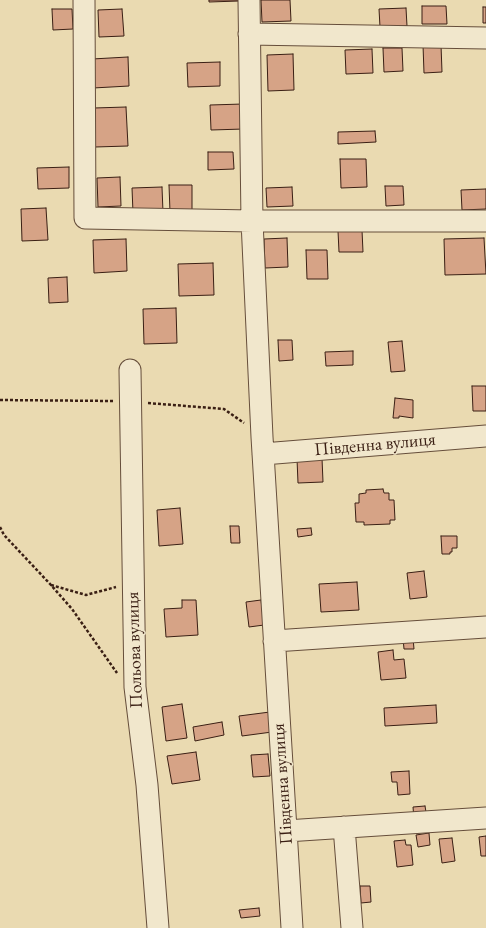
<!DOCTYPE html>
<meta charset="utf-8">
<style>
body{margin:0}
canvas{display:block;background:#eadab1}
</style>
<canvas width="486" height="928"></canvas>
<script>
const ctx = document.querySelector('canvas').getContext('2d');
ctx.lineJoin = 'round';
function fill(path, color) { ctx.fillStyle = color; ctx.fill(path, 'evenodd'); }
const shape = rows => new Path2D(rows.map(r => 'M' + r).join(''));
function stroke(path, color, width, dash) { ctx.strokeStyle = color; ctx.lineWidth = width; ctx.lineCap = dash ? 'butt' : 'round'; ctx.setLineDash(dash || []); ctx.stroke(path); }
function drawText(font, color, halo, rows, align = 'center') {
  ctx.font = font + ' "EB Garamond",serif'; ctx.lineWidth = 3; ctx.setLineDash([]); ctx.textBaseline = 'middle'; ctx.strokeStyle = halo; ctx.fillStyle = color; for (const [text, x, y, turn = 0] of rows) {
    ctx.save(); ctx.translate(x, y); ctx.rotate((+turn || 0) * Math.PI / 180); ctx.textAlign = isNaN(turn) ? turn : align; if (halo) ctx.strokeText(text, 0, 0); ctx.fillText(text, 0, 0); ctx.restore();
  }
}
const building = shape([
 [209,0,239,0,239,1,209,2,209,0],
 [261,0,290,0,291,21,262,22,261,0],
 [422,6,446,6,447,24,422,24,422,6],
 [483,7,486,7,486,23,483,23,483,7],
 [406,8,407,26,380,27,379,9,406,8],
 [52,9,72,9,73,29,53,30,52,9],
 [122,9,124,36,99,37,98,10,122,9],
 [423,45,441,45,442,72,424,73,423,45],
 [383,48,402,48,403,71,384,72,383,48],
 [372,49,373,73,346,74,345,50,372,49],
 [293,54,294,90,268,91,267,55,293,54],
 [128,57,129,86,93,88,92,59,128,57],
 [220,62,220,86,188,87,187,63,220,62],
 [243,104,244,129,211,130,210,105,243,104],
 [126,107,128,146,95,147,94,108,126,107],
 [375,131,376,142,338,144,338,132,375,131],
 [208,152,233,152,234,169,208,170,208,152],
 [340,159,366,159,367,187,341,188,340,159],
 [69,167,69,188,38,189,37,168,69,167],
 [120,177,121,206,98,207,97,178,120,177],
 [169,185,192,185,192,211,170,212,169,185],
 [385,186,403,186,404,205,386,206,385,186],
 [162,187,163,212,133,213,132,188,162,187],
 [292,187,293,206,267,207,266,188,292,187],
 [486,189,486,209,462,210,461,190,486,189],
 [46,208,48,240,22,241,21,209,46,208],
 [362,230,363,252,339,252,338,231,362,230],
 [287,238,288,267,265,268,264,239,287,238],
 [484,238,486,274,445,275,444,239,484,238],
 [126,239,127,271,94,273,93,240,126,239],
 [306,250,327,250,328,279,307,279,306,250],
 [213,263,214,295,179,296,178,264,213,263],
 [67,277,68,302,49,303,48,278,67,277],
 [176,308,177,343,144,344,143,309,176,308],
 [278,340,292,340,293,360,279,361,278,340],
 [402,341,405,371,391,372,388,342,402,341],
 [353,351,353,365,326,366,325,352,353,351],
 [472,386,486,386,486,411,473,411,472,386],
 [395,398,413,400,413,418,399,416,399,418,393,418,395,398],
 [322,458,323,482,298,483,297,459,322,458],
 [383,489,384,493,389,493,389,500,394,500,395,520,390,520,390,524,364,525,364,522,356,522,355,503,359,503,359,494,366,493,366,490,383,489],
 [180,508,183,544,159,546,157,510,180,508],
 [230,526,239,526,240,543,231,543,230,526],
 [311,528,312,535,298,537,297,529,311,528],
 [441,536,457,536,457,548,452,548,452,552,450,552,450,554,442,554,441,536],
 [424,571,427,597,410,599,407,573,424,571],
 [357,582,359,610,321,612,319,584,357,582],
 [182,600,196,600,198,635,166,637,164,609,182,608,182,600],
 [261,600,264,625,249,627,246,602,261,600],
 [403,638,413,638,414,649,404,649,403,638],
 [393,650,394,660,404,659,406,678,381,680,378,652,393,650],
 [182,704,187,738,166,741,162,707,182,704],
 [436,705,437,723,385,726,384,708,436,705],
 [270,712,272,732,242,736,239,716,270,712],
 [222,722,224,735,195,741,193,727,222,722],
 [196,752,200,780,172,784,167,756,196,752],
 [268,754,270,776,253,777,251,755,268,754],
 [409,771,410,794,398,795,397,782,392,782,391,772,409,771],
 [425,806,427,818,414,819,413,807,425,806],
 [429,833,430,845,418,847,416,835,429,833],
 [486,836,486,856,481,856,479,837,486,836],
 [452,838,455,861,442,863,439,839,452,838],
 [405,840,406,845,411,845,413,865,397,867,394,841,405,840],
 [360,886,370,886,371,902,361,903,360,886],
 [259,908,260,916,241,918,239,910,259,908]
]);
fill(building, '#d6a386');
stroke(building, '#3a1f14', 1);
const minor = shape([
 [84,0,85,218,252,221,486,221],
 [249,0,252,221,262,437,292,928],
 [249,34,486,38],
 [130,370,135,687,147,785,158,928],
 [263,454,486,436],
 [274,641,486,627],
 [344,827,352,928],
 [286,831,486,818]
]);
stroke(minor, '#664e3b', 23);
stroke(shape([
 [0,400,113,401],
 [148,403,224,409,244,423],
 [0,527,4,535,51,585,72,609,117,673],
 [51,585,86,595,116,587]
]), '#3a1f14', 2.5, [3, 2]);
stroke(minor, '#f1e7cc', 21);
drawText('18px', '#3a1f14', '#f1e7cc', [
 ["Південна вулиця",375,445,-5],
 ["Польова вулиця",135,650,-92],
 ["Південна вулиця",283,784,-94]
]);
</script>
